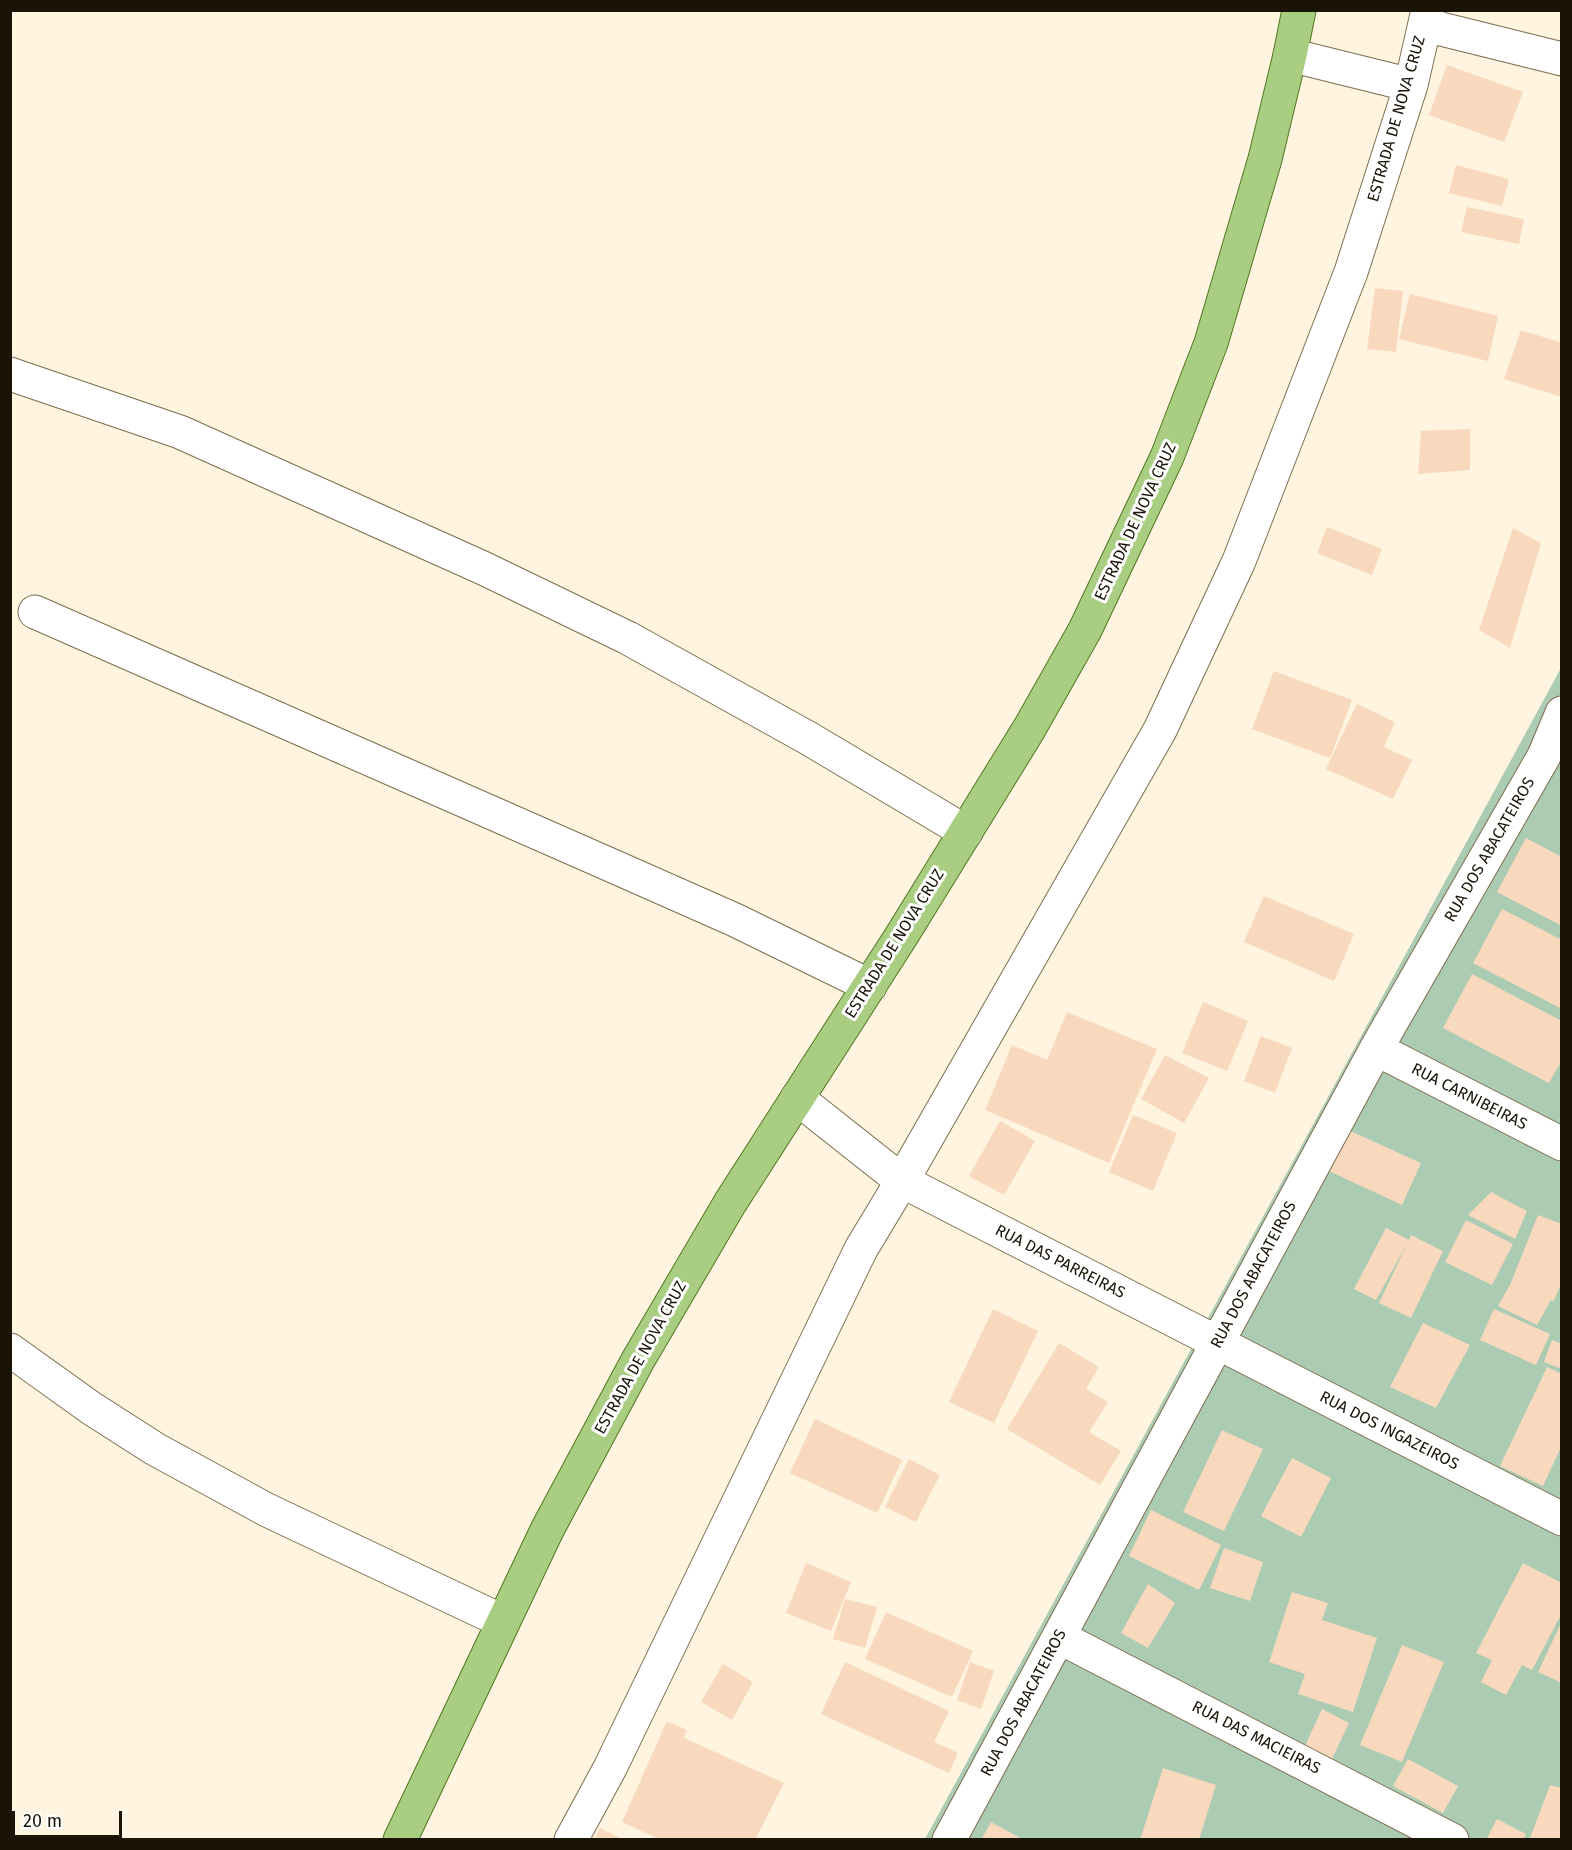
<!DOCTYPE html>
<style>
body{margin:0}
#map{position:relative;width:1572px;height:1850px;overflow:hidden;background:#fef4df;font-family:"Fira Sans",sans-serif}
canvas{display:block}
.frame{position:absolute;inset:0;border:12px solid #1a1407;pointer-events:none}
.scale{position:absolute;left:12px;top:1811px;width:110px;height:27px;box-sizing:border-box;border:3px solid #1a1407;border-top:0;padding-left:8px;font-size:18px;line-height:21px;white-space:nowrap;color:#1a1407;-webkit-text-stroke:4px #fff;paint-order:stroke}
</style>
<div id="map">
<canvas width="1572" height="1850"></canvas>
<div class="frame"></div>
<div class="scale">20 m</div>
</div>
<script>
const ctx = document.querySelector('canvas').getContext('2d');
ctx.lineJoin = 'round';
function fill(path, color) { ctx.fillStyle = color; ctx.fill(path, 'evenodd'); }
const shape = rows => new Path2D(rows.map(r => 'M' + r).join(''));
function stroke(path, color, width, dash) { ctx.strokeStyle = color; ctx.lineWidth = width; ctx.lineCap = dash ? 'butt' : 'round'; ctx.setLineDash(dash || []); ctx.stroke(path); }
function drawText(font, color, halo, rows, align = 'center') {
  ctx.font = font + ' "Fira Sans",sans-serif'; ctx.lineWidth = 6; ctx.setLineDash([]); ctx.textBaseline = 'middle'; ctx.strokeStyle = halo; ctx.fillStyle = color; for (const [text, x, y, turn = 0] of rows) {
    ctx.save(); ctx.translate(x, y); ctx.rotate((+turn || 0) * Math.PI / 180); ctx.textAlign = isNaN(turn) ? turn : align; if (halo) ctx.strokeText(text, 0, 0); ctx.fillText(text, 0, 0); ctx.restore();
  }
}
fill(shape([
 [1561,668,1561,1839,925,1839]
]), '#abcbb2');
fill(shape([
 [1447,65,1523,92,1504,142,1429,115],
 [1456,165,1509,179,1502,206,1449,193],
 [1467,207,1524,219,1519,244,1461,232],
 [1375,288,1403,291,1396,352,1367,349],
 [1410,294,1498,316,1488,361,1399,339],
 [1521,330,1562,343,1562,397,1504,379],
 [1470,429,1470,470,1418,474,1421,431],
 [1327,527,1382,549,1372,575,1317,553],
 [1513,528,1541,543,1510,648,1479,630],
 [1274,671,1352,700,1330,758,1252,729],
 [1357,704,1395,722,1384,747,1412,760,1393,799,1326,769],
 [1526,838,1562,857,1562,926,1497,892],
 [1264,896,1354,934,1334,981,1244,942],
 [1502,909,1562,940,1562,1009,1473,963],
 [1472,974,1562,1021,1562,1060,1549,1083,1443,1028],
 [1203,1002,1248,1021,1227,1071,1182,1053],
 [1067,1012,1157,1049,1109,1163,985,1110,1012,1045,1047,1060],
 [1261,1036,1292,1048,1275,1093,1244,1081],
 [1165,1055,1209,1078,1184,1123,1141,1099],
 [1133,1115,1177,1133,1153,1191,1109,1172],
 [1000,1121,1035,1141,1004,1195,969,1176],
 [1348,1130,1421,1163,1402,1205,1329,1171],
 [1491,1192,1527,1211,1515,1239,1468,1215],
 [1538,1215,1562,1224,1562,1281,1554,1301,1551,1300,1537,1325,1498,1306,1510,1285],
 [1466,1220,1513,1244,1492,1285,1445,1262],
 [1386,1228,1409,1240,1411,1235,1443,1251,1411,1318,1379,1303,1407,1244,1376,1300,1354,1289],
 [993,1309,1038,1331,994,1423,949,1402],
 [1494,1309,1550,1334,1536,1365,1480,1340],
 [1423,1323,1470,1345,1436,1408,1390,1387],
 [1552,1340,1562,1344,1562,1369,1544,1362],
 [1059,1343,1099,1367,1086,1389,1108,1402,1089,1432,1121,1451,1100,1485,1007,1429],
 [1547,1367,1562,1374,1562,1445,1543,1486,1500,1466],
 [815,1419,902,1460,877,1513,790,1473],
 [1222,1430,1263,1449,1224,1531,1183,1512],
 [1292,1458,1331,1478,1301,1537,1261,1516],
 [909,1459,940,1475,916,1522,885,1507],
 [1151,1510,1221,1545,1199,1590,1129,1556],
 [1224,1548,1263,1562,1250,1601,1210,1588],
 [806,1563,851,1582,831,1631,786,1613],
 [1523,1563,1562,1583,1562,1613,1532,1670,1522,1665,1506,1695,1481,1682,1492,1660,1476,1653],
 [1148,1584,1175,1603,1148,1648,1121,1633],
 [1292,1592,1328,1603,1322,1620,1377,1638,1353,1712,1298,1694,1305,1674,1269,1662],
 [845,1599,877,1607,865,1648,833,1639],
 [886,1612,973,1651,952,1697,865,1659],
 [1562,1621,1562,1683,1538,1672],
 [1402,1645,1444,1662,1402,1762,1360,1745],
 [845,1662,949,1711,934,1742,958,1753,949,1773,821,1714],
 [970,1662,994,1671,981,1709,957,1700],
 [723,1664,753,1682,732,1720,701,1702],
 [1322,1709,1349,1723,1331,1761,1304,1748],
 [667,1721,687,1730,684,1738,784,1783,755,1840,661,1840,622,1822],
 [1408,1759,1458,1786,1443,1813,1393,1786],
 [1163,1768,1216,1785,1199,1840,1140,1840],
 [1550,1785,1562,1788,1562,1840,1533,1840,1530,1838],
 [1497,1819,1526,1834,1523,1840,1486,1840],
 [991,1822,1024,1840,981,1840],
 [600,1828,624,1840,594,1840]
]), '#f8d9be');
const minor = shape([
 [1425,25,1562,59],
 [1290,55,1411,85],
 [10,374,180,432,483,568,628,638,808,738,966,832],
 [35,612,606,863,735,920,870,986],
 [1376,1049,1562,1144],
 [797,1098,902,1181,1562,1519],
 [10,1350,91,1408,155,1449,267,1510,502,1621],
 [1059,1637,1452,1840],
 [571,1840,610,1768,861,1249,902,1181,1160,730,1239,561,1351,272,1411,85,1428,10],
 [949,1840,1376,1049,1544,756,1562,713]
]);
const major = shape([
 [400,1840,547,1530,638,1360,730,1203,902,935,1029,729,1085,630,1167,457,1211,343,1265,159,1290,55,1299,10]
]);
stroke(minor, '#7c6d4e', 35);
stroke(major, '#517721', 35);
stroke(minor, '#fff', 33);
stroke(major, '#a9ce82', 33);
drawText('16px', '#1a1407', '#fff', [
 ["ESTRADA DE NOVA CRUZ",1397,119,-74],
 ["ESTRADA DE NOVA CRUZ",1136,522,-65],
 ["RUA DOS ABACATEIROS",1490,850,-60],
 ["ESTRADA DE NOVA CRUZ",895,944,-58],
 ["RUA CARNIBEIRAS",1469,1097,27],
 ["RUA DAS PARREIRAS",1060,1262,27],
 ["RUA DOS ABACATEIROS",1254,1275,-62],
 ["ESTRADA DE NOVA CRUZ",641,1358,-61],
 ["RUA DOS INGAZEIROS",1389,1431,27],
 ["RUA DOS ABACATEIROS",1024,1703,-62],
 ["RUA DAS MACIEIRAS",1256,1738,27]
]);
</script>
